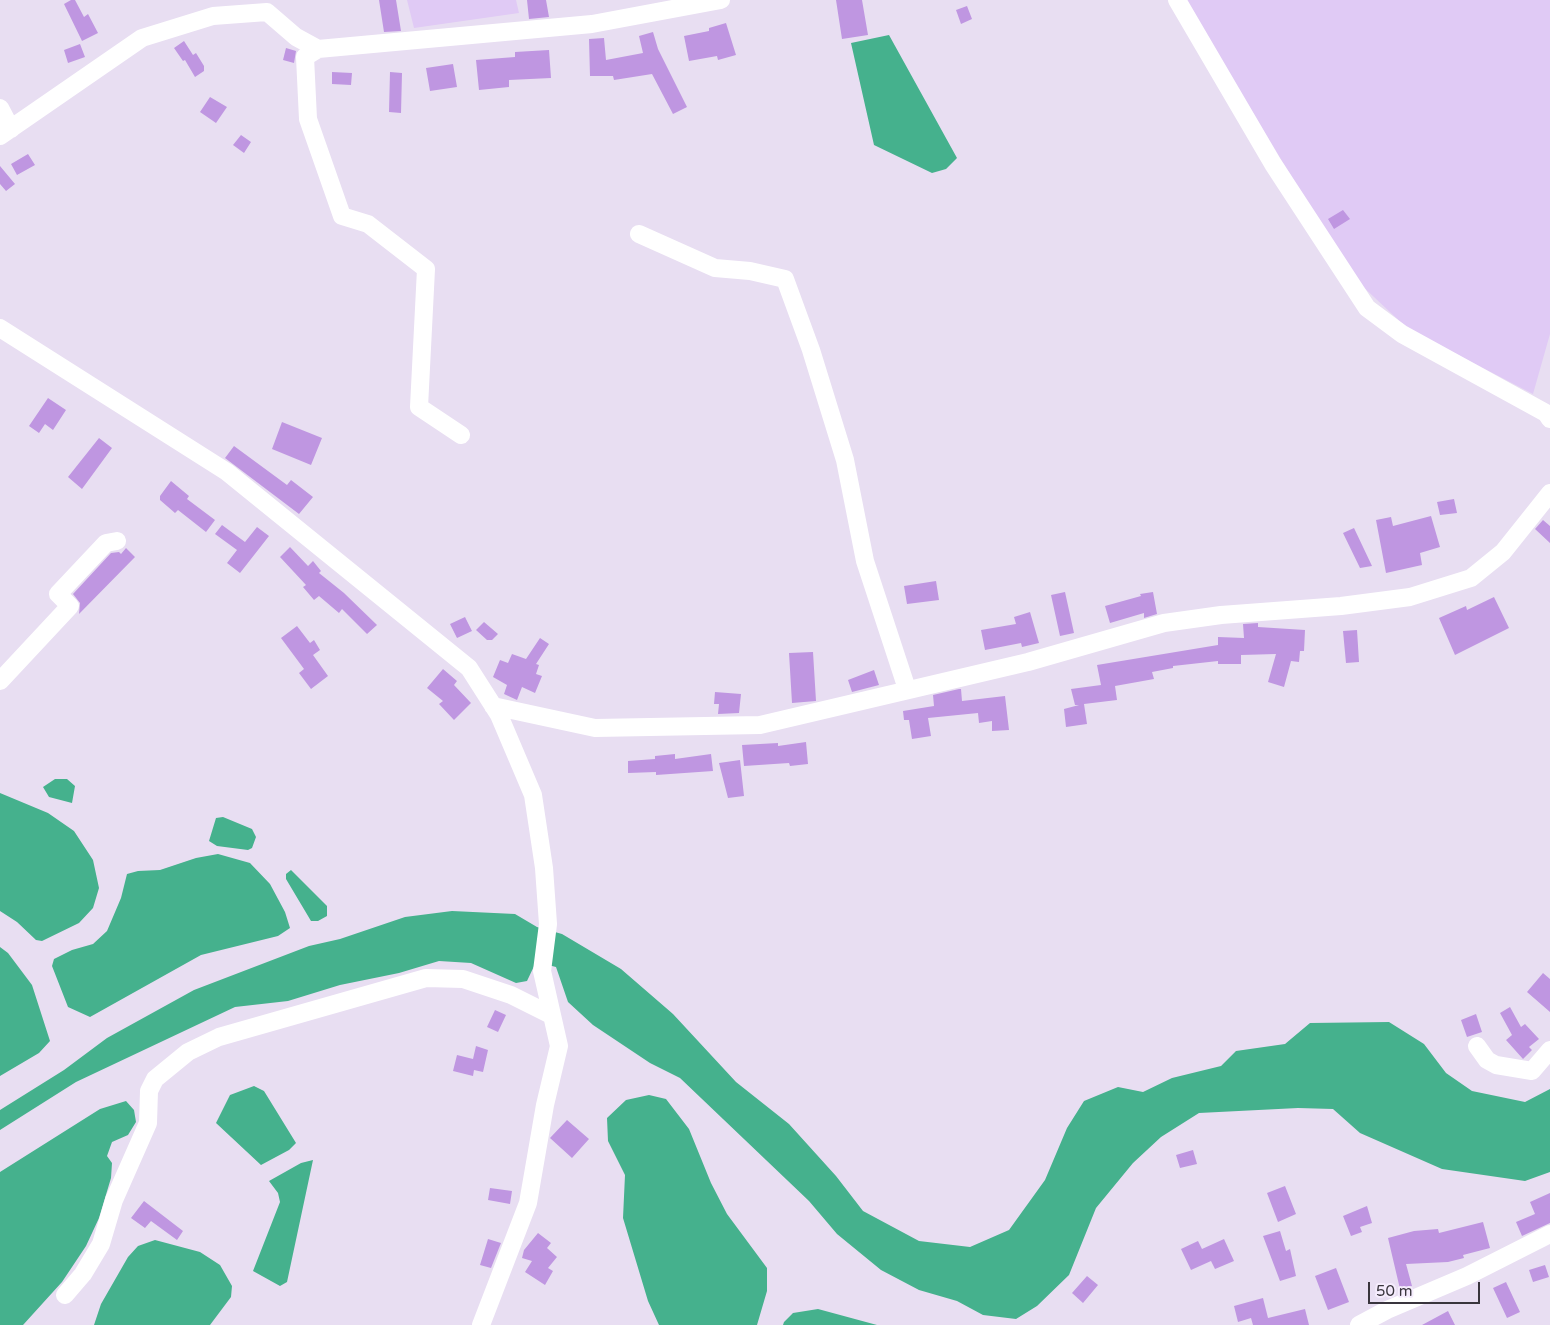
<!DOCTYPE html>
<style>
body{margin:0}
#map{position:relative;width:1550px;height:1325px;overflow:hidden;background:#e8def2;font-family:"Varela Round",sans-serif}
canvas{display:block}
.scale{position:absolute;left:1368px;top:1282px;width:112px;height:22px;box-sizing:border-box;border:2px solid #39353d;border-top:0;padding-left:6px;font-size:15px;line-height:18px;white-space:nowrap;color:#39353d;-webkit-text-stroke:4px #f5ecfd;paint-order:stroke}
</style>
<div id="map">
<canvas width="1550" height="1325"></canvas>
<div class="scale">50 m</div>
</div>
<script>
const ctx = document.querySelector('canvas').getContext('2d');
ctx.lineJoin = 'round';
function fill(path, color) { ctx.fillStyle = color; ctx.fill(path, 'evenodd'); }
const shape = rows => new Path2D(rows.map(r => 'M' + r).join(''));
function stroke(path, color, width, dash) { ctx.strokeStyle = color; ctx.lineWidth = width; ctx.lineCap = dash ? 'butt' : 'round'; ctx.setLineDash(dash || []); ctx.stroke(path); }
fill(shape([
 [407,0,516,0,519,13,414,28],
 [1185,0,1550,0,1550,334,1533,394,1408,329,1358,282,1320,224]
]), '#e0caf5');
fill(shape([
 [889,35,957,158,946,169,932,173,874,145,851,43],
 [55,779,67,779,75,786,72,803,49,797,43,787],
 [0,793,48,813,74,831,93,860,99,888,93,908,79,923,42,941,36,940,17,922,0,911],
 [223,817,252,829,256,837,252,848,248,850,217,846,209,841,216,818],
 [218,854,250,863,270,884,285,912,290,928,278,936,201,955,90,1017,68,1007,52,966,54,959,72,950,93,944,107,931,121,898,127,874,138,871,160,870,196,858],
 [291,870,327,906,327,916,318,921,311,921,286,879,286,874],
 [452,911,515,914,537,927,562,934,621,969,673,1014,736,1082,789,1124,836,1176,863,1211,919,1241,970,1247,1009,1230,1045,1180,1067,1128,1084,1101,1118,1087,1143,1092,1172,1078,1221,1066,1236,1051,1285,1044,1310,1023,1389,1022,1424,1044,1446,1073,1472,1091,1525,1102,1550,1089,1550,1172,1525,1181,1442,1169,1360,1133,1333,1109,1298,1108,1199,1113,1161,1137,1133,1163,1096,1208,1069,1275,1037,1306,1016,1319,983,1315,957,1301,919,1290,881,1270,837,1234,809,1201,680,1078,650,1063,593,1025,568,1002,556,967,536,962,527,981,516,983,471,963,439,961,399,973,340,985,288,1001,235,1007,76,1082,0,1130,0,1110,64,1070,107,1038,194,990,309,946,340,939,405,917],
 [0,947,8,953,32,985,50,1041,39,1053,0,1076],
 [254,1086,264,1091,296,1143,289,1150,261,1165,216,1123,230,1095],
 [649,1095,666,1099,689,1129,711,1183,727,1214,767,1268,767,1291,757,1325,659,1325,648,1301,623,1218,625,1175,608,1141,607,1118,626,1100],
 [126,1101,134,1110,136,1122,128,1135,112,1142,107,1156,112,1163,111,1178,99,1218,86,1246,62,1282,23,1325,0,1325,0,1172,100,1109],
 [313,1160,287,1282,280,1286,253,1271,280,1202,278,1193,269,1181,301,1163],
 [155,1240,200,1252,220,1265,232,1286,231,1297,210,1325,94,1325,101,1304,128,1257,138,1246],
 [818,1309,877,1325,783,1325,784,1322,793,1313]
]), '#45b18d');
fill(shape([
 [71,0,75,0,84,17,88,14,98,33,82,41,64,4],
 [379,0,396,0,401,31,384,32],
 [527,0,546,0,549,17,529,19],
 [836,0,862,0,868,35,842,39],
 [967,6,972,19,961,24,956,10],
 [726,23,736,55,718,60,717,56,689,61,684,36,709,31,709,28],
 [653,32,658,49,687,107,673,114,652,74,614,80,613,76,590,76,589,39,604,38,606,60,643,53,639,36],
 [184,41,193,55,196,53,204,66,204,71,195,77,185,60,187,59,183,61,174,48],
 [80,44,85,57,68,63,64,50],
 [286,48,296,51,294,63,283,60],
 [549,50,551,78,509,80,509,87,479,90,476,60,515,57,515,52],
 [453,64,457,87,430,91,426,68],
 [332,72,352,73,351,85,332,84],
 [390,72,402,73,401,113,389,112],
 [210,97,227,107,216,123,200,112],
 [241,135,251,142,244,153,233,145],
 [28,154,35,165,17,175,11,164],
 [0,166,15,184,6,191,0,184],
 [1343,210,1350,219,1334,229,1328,219],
 [48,398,66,410,53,430,45,424,39,433,29,426],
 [282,422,322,438,311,465,272,449],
 [99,438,112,448,82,489,68,477],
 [234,446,287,485,291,480,313,497,299,514,225,458],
 [171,481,189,496,187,499,215,520,206,532,178,510,175,513,160,500,160,496],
 [1454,499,1457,513,1440,515,1437,502],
 [1431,516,1440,547,1420,553,1422,565,1386,573,1376,520,1391,517,1393,526],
 [1543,520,1550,526,1550,543,1535,529],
 [222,525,245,542,257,527,269,536,240,573,227,563,237,550,215,534],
 [1354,528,1372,566,1360,568,1343,533],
 [290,547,308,566,313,561,321,571,319,573,344,593,377,625,367,634,342,609,339,613,319,596,314,600,303,587,306,585,280,557],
 [126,548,135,557,79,614,80,603,73,594,111,553,119,552,121,554],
 [936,581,939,600,907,604,904,586],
 [1065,592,1074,633,1060,636,1051,595],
 [1153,592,1157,614,1144,618,1144,613,1110,623,1105,606,1141,596,1140,594],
 [1494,597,1509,628,1455,655,1439,618,1466,606,1467,610],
 [1030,612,1039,643,1022,647,1021,643,985,650,981,630,1016,624,1014,617],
 [465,617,472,631,457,638,450,624],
 [484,622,498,634,492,640,487,640,476,630],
 [1258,623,1258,627,1305,630,1304,651,1300,651,1299,662,1291,661,1284,687,1268,682,1276,654,1241,655,1241,664,1218,664,1218,661,1173,666,1173,668,1152,672,1154,679,1115,686,1117,700,1084,704,1087,724,1066,727,1064,709,1079,705,1075,705,1071,689,1101,685,1097,665,1218,645,1218,637,1244,638,1243,624],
 [297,626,310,643,314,640,320,650,313,655,328,676,311,689,299,673,304,669,281,638],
 [1357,630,1359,662,1346,663,1343,631],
 [540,638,549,644,536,664,539,665,536,674,542,676,535,693,522,687,517,700,504,694,507,685,493,677,500,660,508,663,512,654,526,659],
 [813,652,816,701,792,703,789,653],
 [443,669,457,681,454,685,471,703,454,720,439,704,443,701,427,688],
 [874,670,879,685,852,692,848,680],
 [959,689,961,689,962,701,1005,696,1009,730,992,731,992,721,979,723,978,713,928,718,931,736,912,739,909,720,904,720,903,711,934,706,933,695],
 [715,692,741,694,739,713,718,714,719,704,714,704],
 [806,742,808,764,790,766,789,763,744,766,742,745,778,743,778,746],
 [675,754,675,759,711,754,713,771,656,775,656,772,628,773,628,761,655,759,655,756],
 [740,760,744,796,728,798,719,763],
 [1543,973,1550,979,1550,1012,1527,992],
 [1510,1007,1521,1027,1525,1024,1539,1039,1529,1047,1532,1050,1523,1059,1506,1040,1512,1035,1500,1013],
 [495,1010,506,1015,498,1032,487,1027],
 [1476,1014,1482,1032,1467,1037,1461,1020],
 [476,1046,488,1050,483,1072,474,1070,473,1076,453,1071,457,1055,473,1059],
 [567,1120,589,1139,572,1158,550,1138],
 [1193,1150,1197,1164,1180,1168,1176,1155],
 [1285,1186,1296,1214,1278,1222,1267,1193],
 [490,1188,512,1191,510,1204,488,1200],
 [1550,1193,1550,1223,1522,1236,1516,1222,1535,1214,1530,1202],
 [144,1201,183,1231,177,1240,151,1221,145,1228,131,1218],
 [1367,1206,1372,1223,1360,1227,1362,1232,1351,1236,1343,1216],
 [1483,1222,1490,1248,1463,1255,1464,1258,1448,1262,1406,1264,1412,1286,1400,1289,1388,1238,1414,1231,1438,1229,1439,1233],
 [1280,1231,1286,1251,1290,1249,1296,1276,1280,1281,1263,1236],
 [538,1233,551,1243,547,1248,557,1257,548,1268,553,1271,545,1285,525,1272,532,1261,522,1258,524,1250],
 [488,1239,501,1243,491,1268,480,1265],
 [1224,1239,1234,1261,1215,1269,1211,1261,1191,1270,1181,1249,1198,1241,1202,1249],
 [1545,1265,1549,1277,1533,1282,1529,1270],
 [1336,1268,1349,1302,1328,1310,1315,1276],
 [1087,1276,1098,1285,1083,1303,1072,1293],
 [1506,1282,1520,1312,1507,1318,1493,1288],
 [1263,1298,1268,1318,1305,1309,1309,1325,1253,1325,1251,1318,1238,1322,1234,1306],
 [1448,1311,1455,1325,1422,1325]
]), '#bf96e1');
stroke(shape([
 [1177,0,1273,164,1367,308,1402,334,1546,413,1550,419],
 [318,49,305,57,308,119,342,216,368,224,426,269,419,407,461,435],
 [0,108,11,129],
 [0,136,142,38,213,16,267,12,296,37,318,49,592,24,721,0],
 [639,234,715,268,750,271,785,279,811,350,845,460,865,561,907,689],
 [0,328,227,472,469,668,499,715,533,795,544,868,548,924,542,971,559,1046,545,1105,528,1203,481,1325],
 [0,681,70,606,58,594,106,543,117,541],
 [493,706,595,728,760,725,1028,662,1164,623,1221,615,1341,606,1410,597,1471,578,1503,552,1550,493],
 [1477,1046,1487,1060,1496,1065,1532,1071,1550,1050],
 [65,1295,83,1274,101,1244,114,1200,148,1123,149,1091,155,1079,188,1052,219,1037,426,978,463,979,511,995,551,1015],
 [1359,1325,1387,1310,1467,1276,1550,1234]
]), '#fff', 18);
</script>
